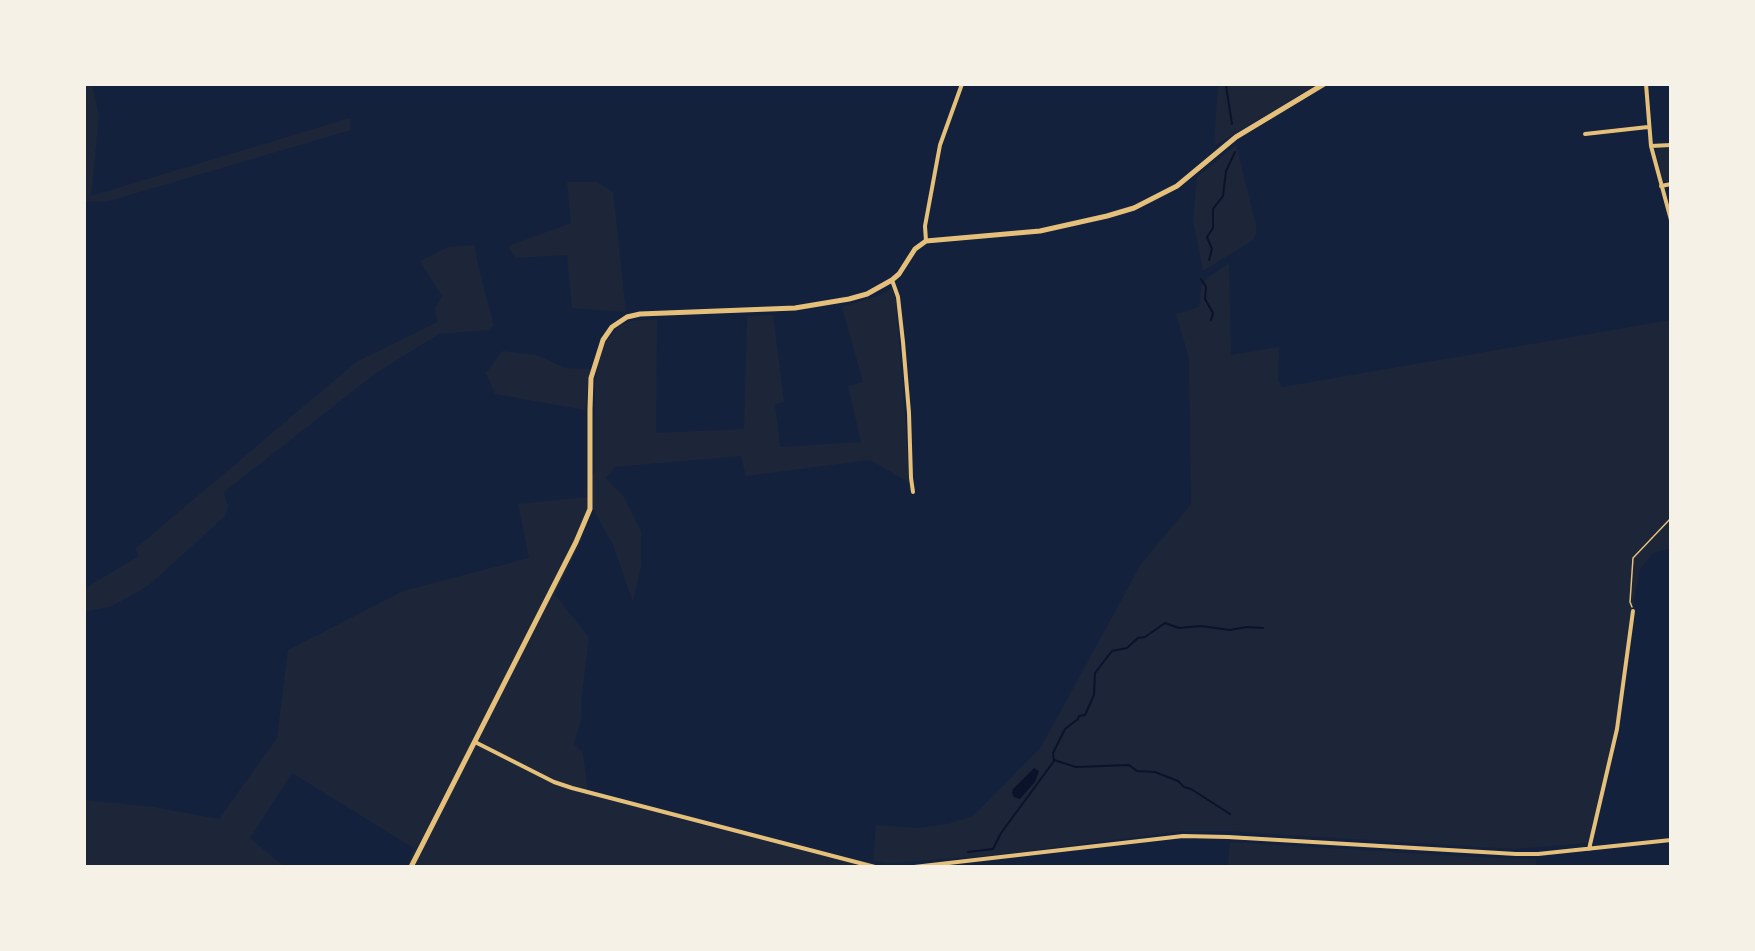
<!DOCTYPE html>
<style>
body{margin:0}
#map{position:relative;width:1755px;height:951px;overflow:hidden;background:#14213d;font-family:"Alegreya Sans",sans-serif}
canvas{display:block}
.frame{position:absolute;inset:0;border:86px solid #f6f1e7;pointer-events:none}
</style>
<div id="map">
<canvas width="1755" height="951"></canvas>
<div class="frame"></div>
</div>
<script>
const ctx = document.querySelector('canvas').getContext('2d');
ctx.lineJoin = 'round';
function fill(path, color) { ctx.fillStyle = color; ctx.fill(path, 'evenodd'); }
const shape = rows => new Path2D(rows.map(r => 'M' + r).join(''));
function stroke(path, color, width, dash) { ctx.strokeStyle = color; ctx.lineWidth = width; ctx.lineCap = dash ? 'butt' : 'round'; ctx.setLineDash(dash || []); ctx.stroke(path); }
fill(shape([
 [84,84,92,84,99,116,91,196,350,118,351,130,106,202,84,201],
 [1218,84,1318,84,1214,146],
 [1236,145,1256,225,1256,233,1253,240,1203,271,1193,220,1197,177],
 [1658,148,1671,148,1671,181,1663,181,1656,151],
 [567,182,597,182,613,192,626,312,572,308,567,255,515,258,508,246,571,223],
 [474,245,480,273,494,326,488,330,439,334,376,373,224,492,228,507,225,516,148,586,112,606,84,612,84,589,139,556,135,549,356,362,437,322,435,308,442,296,420,261,448,247],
 [1229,263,1231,355,1279,347,1278,380,1282,387,1671,320,1671,548,1653,553,1640,569,1632,609,1615,728,1588,843,1515,849,1224,831,1182,831,997,855,891,863,873,861,876,825,916,828,948,824,973,816,1041,747,1141,564,1191,504,1189,358,1176,314,1199,307,1202,282],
 [892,288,896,301,910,483,870,460,746,476,741,456,615,467,606,478,624,497,641,531,641,566,633,602,613,545,593,509,579,545,555,595,589,637,581,703,582,716,574,744,583,753,588,793,680,819,868,867,406,867,415,849,292,773,250,838,285,867,84,867,84,800,154,807,219,819,277,738,288,650,403,591,529,558,518,504,587,497,588,481,595,472,595,385,598,364,607,340,619,326,631,321,657,319,656,433,744,429,747,316,773,315,784,402,775,404,780,447,861,442,848,386,863,382,842,307,880,295],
 [502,351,537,355,566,368,591,369,585,410,495,394,486,373],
 [1230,842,1472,857,1536,859,1537,867,1228,867]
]), '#1d2539');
fill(shape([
 [1034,768,1039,771,1035,782,1020,799,1014,797,1012,793,1013,789]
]), '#0b132b');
stroke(shape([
 [1231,84,1226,86,1232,124],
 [1209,260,1212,249,1207,237,1213,228,1213,209,1223,196,1226,171,1235,152],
 [1201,279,1206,287,1205,299,1213,313,1211,320],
 [1054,760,1076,767,1129,765,1137,771,1155,772,1178,781,1184,787,1191,789,1230,814],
 [968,852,993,849,1001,833,1054,761,1053,753,1065,729,1078,719,1079,716,1085,715,1094,695,1095,673,1112,651,1127,648,1138,638,1145,637,1165,623,1179,628,1201,626,1230,630,1247,627,1263,628]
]), '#0b132b', 2);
stroke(shape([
 [1632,607,1630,602,1633,558,1671,518]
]), '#e5c07b', 1.5);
stroke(shape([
 [1646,84,1651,146,1671,220],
 [1585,134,1648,127],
 [1651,146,1671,145],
 [1661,186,1671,184],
 [926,241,925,226,940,145,962,84],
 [892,280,898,297,903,342,909,413,911,478,913,492],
 [475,742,554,782,572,788,875,867],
 [1589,849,1617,729,1633,611],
 [914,867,1183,836,1228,837,1516,854,1538,854,1671,840]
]), '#e5c07b', 4);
stroke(shape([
 [411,867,576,542,590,509,590,409,591,378,603,340,612,327,627,317,640,314,795,308,849,299,867,294,892,280,899,274,915,249,926,241,1040,231,1107,216,1134,208,1177,186,1236,137,1324,84]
]), '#e5c07b', 5);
</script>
